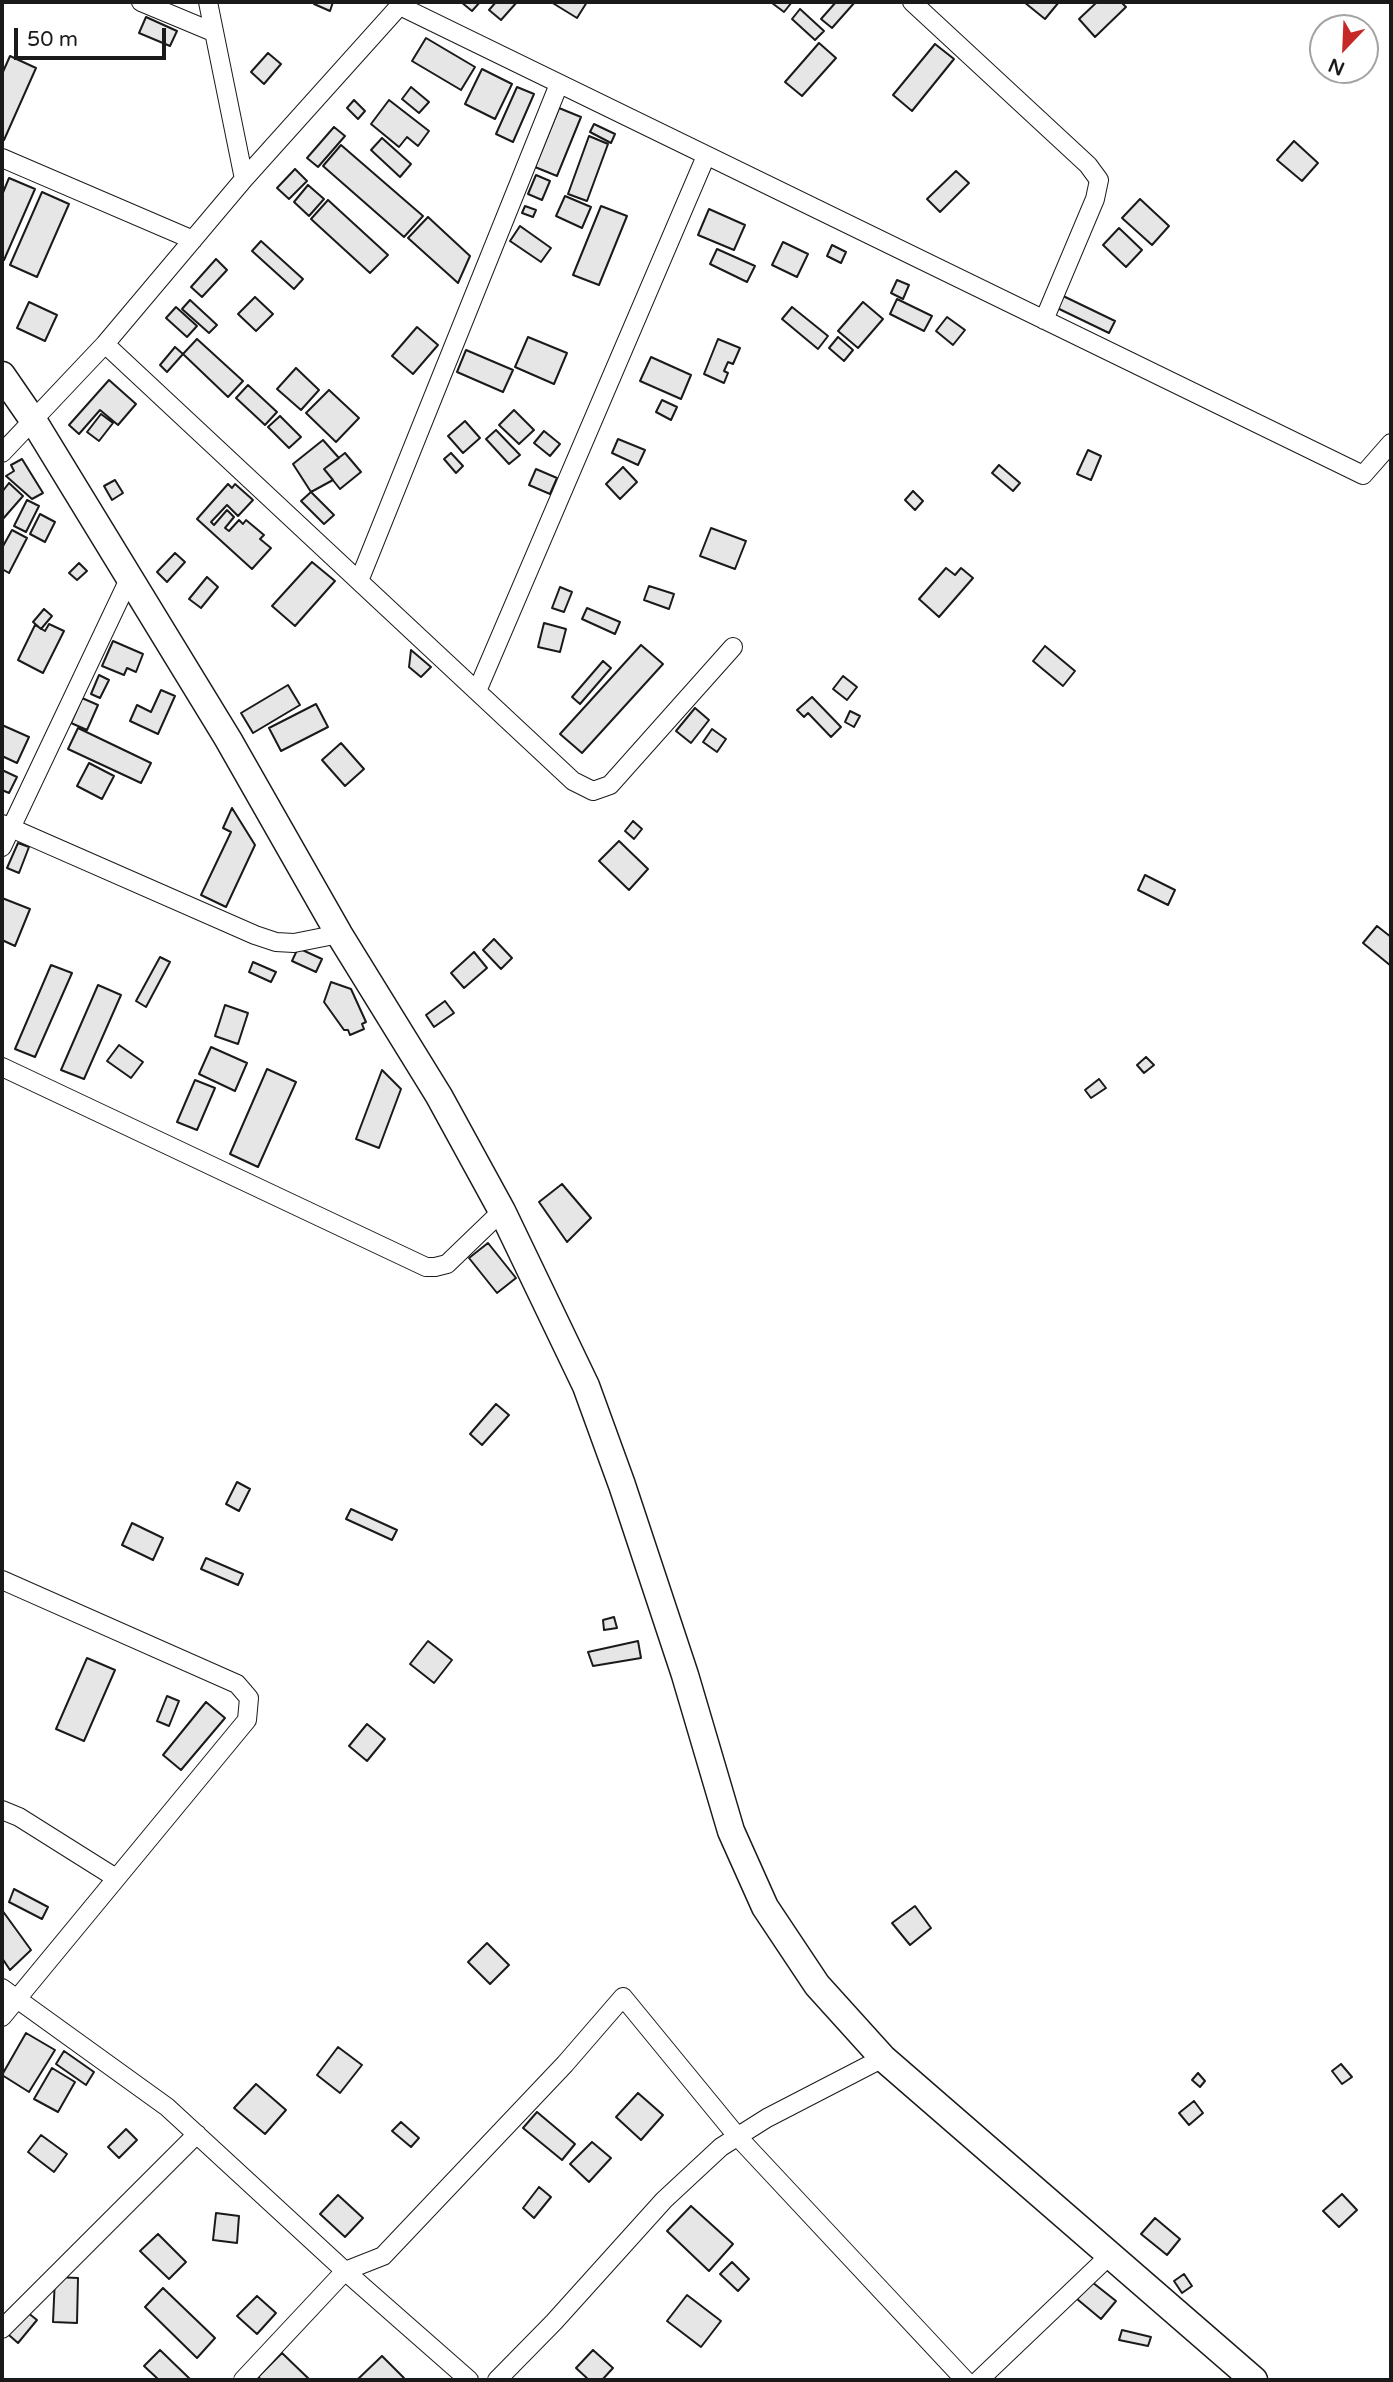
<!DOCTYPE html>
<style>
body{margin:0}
#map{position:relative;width:1393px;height:2382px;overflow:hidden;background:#fff;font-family:"Varela Round",sans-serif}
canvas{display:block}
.frame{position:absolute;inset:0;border:4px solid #1a1a1a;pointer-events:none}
.north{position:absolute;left:1309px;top:14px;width:70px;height:70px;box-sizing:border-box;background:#fff;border:2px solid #a3a3a3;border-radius:50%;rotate:203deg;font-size:19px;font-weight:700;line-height:28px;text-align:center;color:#1a1a1a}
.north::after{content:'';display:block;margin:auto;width:24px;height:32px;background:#c62828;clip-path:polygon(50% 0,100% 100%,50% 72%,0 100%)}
.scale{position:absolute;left:14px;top:28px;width:152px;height:32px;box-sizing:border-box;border:4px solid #1a1a1a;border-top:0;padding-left:9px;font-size:21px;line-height:24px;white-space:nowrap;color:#1a1a1a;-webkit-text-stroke:5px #fff;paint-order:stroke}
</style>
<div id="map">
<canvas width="1393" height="2382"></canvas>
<div class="frame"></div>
<div class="north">N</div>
<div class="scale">50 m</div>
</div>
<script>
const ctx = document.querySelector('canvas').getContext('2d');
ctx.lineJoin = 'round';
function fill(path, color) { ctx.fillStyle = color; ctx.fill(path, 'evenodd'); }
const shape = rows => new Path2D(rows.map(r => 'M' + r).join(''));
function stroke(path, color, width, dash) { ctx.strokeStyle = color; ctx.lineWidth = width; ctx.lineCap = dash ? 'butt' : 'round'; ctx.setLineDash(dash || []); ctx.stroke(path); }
const building = shape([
 [315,2,333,2,330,11,314,4,315,2],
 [461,2,480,2,472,11,461,2],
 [496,2,517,2,501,20,489,10,496,2],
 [551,2,587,2,577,18,551,2],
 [774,2,792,2,784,12,772,3,774,2],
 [836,2,855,2,832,28,821,19,836,2],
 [1024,2,1059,2,1045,19,1024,2],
 [1097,2,1121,2,1126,7,1095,37,1079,19,1097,2],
 [800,9,824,31,815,40,792,19,800,9],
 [146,17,177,31,170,46,139,33,146,17],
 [426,38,475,67,461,90,412,61,426,38],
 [819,43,836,58,802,96,785,82,819,43],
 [935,44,954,59,912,111,893,95,935,44],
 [268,53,281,64,264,84,251,72,268,53],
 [10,56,36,68,4,140,2,139,2,74,10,56],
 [482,69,512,84,495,119,465,104,482,69],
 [411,87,429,102,419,113,402,99,411,87],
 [517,87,534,94,513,142,496,134,517,87],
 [354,100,365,111,358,119,347,108,354,100],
 [389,100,429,131,418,146,407,137,399,147,371,124,389,100],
 [559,108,581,117,557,176,535,167,559,108],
 [594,124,615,134,611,143,590,132,594,124],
 [334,127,345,136,318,167,307,158,334,127],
 [589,136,608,144,587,201,568,194,589,136],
 [382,138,411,164,400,177,371,150,382,138],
 [1294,141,1318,163,1302,181,1277,160,1294,141],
 [341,145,423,216,404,237,323,166,341,145],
 [295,169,307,181,289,199,277,188,295,169],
 [956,171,969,183,940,212,927,199,956,171],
 [536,175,550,181,542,200,528,194,536,175],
 [9,178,35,189,4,260,2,259,2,195,9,178],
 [308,185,324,199,309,216,294,202,308,185],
 [42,192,69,204,37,277,10,265,42,192],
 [565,196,591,207,582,228,556,216,565,196],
 [1140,199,1169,226,1152,245,1122,218,1140,199],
 [328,200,388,255,370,273,311,219,328,200],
 [525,206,536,210,533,217,522,213,525,206],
 [601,206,627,216,599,285,573,275,601,206],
 [709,209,745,225,734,250,698,235,709,209],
 [428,217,470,256,458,283,408,238,428,217],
 [520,226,551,248,541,262,510,241,520,226],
 [1119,228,1142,250,1126,267,1103,245,1119,228],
 [261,241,303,279,294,289,252,251,261,241],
 [783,242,808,254,797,277,772,265,783,242],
 [832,245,846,252,841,263,827,256,832,245],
 [717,249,755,266,747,282,710,264,717,249],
 [216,259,227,270,202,297,191,287,216,259],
 [897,280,909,285,903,299,891,293,897,280],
 [1059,294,1115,321,1109,333,1053,306,1059,294],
 [255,297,273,314,256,331,238,314,255,297],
 [897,299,932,316,924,331,890,314,897,299],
 [190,300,217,325,209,333,182,309,190,300],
 [29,302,57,315,45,341,17,328,29,302],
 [863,302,883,319,858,348,838,331,863,302],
 [176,307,197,326,187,337,166,318,176,307],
 [792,307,828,336,818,349,782,319,792,307],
 [947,317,965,330,953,345,936,331,947,317],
 [417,327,438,345,413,374,392,356,417,327],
 [528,337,567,353,554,384,515,367,528,337],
 [838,337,853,350,844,361,829,348,838,337],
 [197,339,243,381,228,397,183,354,197,339],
 [718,339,740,348,733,364,728,362,724,371,728,373,724,383,704,374,718,339],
 [175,347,183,354,167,372,160,365,175,347],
 [466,350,513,370,503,392,457,372,466,350],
 [651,357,691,375,681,399,640,381,651,357],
 [296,368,319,390,301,410,277,389,296,368],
 [109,380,136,404,118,425,100,410,79,434,69,425,109,380],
 [248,385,277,412,265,425,236,398,248,385],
 [329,390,359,418,336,442,306,413,329,390],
 [662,400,677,407,671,420,656,412,662,400],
 [514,410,534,430,519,444,499,425,514,410],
 [101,414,113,423,99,441,87,432,101,414],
 [280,416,301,437,289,448,268,427,280,416],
 [465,421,480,438,463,453,448,436,465,421],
 [496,430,520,455,509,464,486,439,496,430],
 [544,431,560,444,550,456,534,443,544,431],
 [618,439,645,450,638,465,612,453,618,439],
 [323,440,339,458,324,469,333,480,311,492,293,464,323,440],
 [1088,450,1101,456,1091,480,1077,474,1088,450],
 [345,453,361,472,340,489,324,469,345,453],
 [451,453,463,466,456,473,444,459,451,453],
 [22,459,43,493,32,499,6,476,14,471,11,465,22,459],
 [999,465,1020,483,1013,491,992,473,999,465],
 [623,467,637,482,620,499,606,484,623,467],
 [536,469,557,478,550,494,529,485,536,469],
 [115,480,123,493,112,500,104,486,115,480],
 [9,483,23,496,2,520,2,492,9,483],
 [228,484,232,488,235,484,253,500,238,516,227,505,211,522,214,525,227,510,234,517,225,528,229,531,239,520,243,524,246,520,264,535,260,539,271,548,252,569,197,519,228,484],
 [913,491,923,501,915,510,905,500,913,491],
 [311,492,334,515,324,524,301,501,311,492],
 [27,500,39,506,26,532,14,526,27,500],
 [40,514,55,522,45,542,30,534,40,514],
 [711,528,746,541,735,569,700,556,711,528],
 [12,530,27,538,9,573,2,569,2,548,12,530],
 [175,553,185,562,167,582,157,572,175,553],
 [312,562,335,581,295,626,272,606,312,562],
 [79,563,87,571,77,580,69,573,79,563],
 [946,568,955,575,961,568,973,578,939,617,919,599,946,568],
 [207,577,218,587,201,608,189,599,207,577],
 [649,586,674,594,669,609,644,600,649,586],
 [560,587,572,592,564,612,552,608,560,587],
 [587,608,620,622,615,634,582,619,587,608],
 [44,609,52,616,41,629,33,622,44,609],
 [544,623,566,629,560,652,538,647,544,623],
 [49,624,64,631,43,673,18,660,35,625,45,631,49,624],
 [113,641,143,654,136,672,127,668,124,675,102,666,113,641],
 [641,645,663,664,582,753,560,734,641,645],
 [1045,646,1075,671,1063,686,1033,661,1045,646],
 [411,650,431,667,421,677,409,667,411,650],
 [603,661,611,668,580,704,572,697,603,661],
 [99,675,109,680,100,698,91,694,99,675],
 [843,676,857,687,847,700,833,689,843,676],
 [288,685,300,705,253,733,241,713,288,685],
 [161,690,175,696,158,734,130,721,137,705,151,712,161,690],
 [812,697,841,727,831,737,808,713,804,717,797,710,812,697],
 [82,698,98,705,87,730,71,723,82,698],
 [316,704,328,727,281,751,269,728,316,704],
 [695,708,709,720,691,743,676,731,695,708],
 [850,711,860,716,854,727,845,722,850,711],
 [2,725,29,737,17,763,2,756,2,725],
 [78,728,151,763,141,783,68,749,78,728],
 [712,729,726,739,717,752,703,742,712,729],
 [341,743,364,769,345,786,322,760,341,743],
 [89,763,114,776,102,799,77,786,89,763],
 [2,770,17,777,9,793,2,790,2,770],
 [232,808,255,845,226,907,201,895,231,832,223,828,232,808],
 [633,821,642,829,634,839,625,831,633,821],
 [619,841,648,869,629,890,599,861,619,841],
 [18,843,29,847,19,873,7,868,18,843],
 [1145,875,1175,890,1168,905,1138,890,1145,875],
 [2,898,30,909,15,946,2,940,2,898],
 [1377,926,1391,937,1391,966,1363,943,1377,926],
 [494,939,512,958,501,969,483,950,494,939],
 [298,948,322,959,316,972,292,961,298,948],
 [474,952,487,968,464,988,451,973,474,952],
 [160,957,170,962,146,1007,136,1001,160,957],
 [253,962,276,972,271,982,249,972,253,962],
 [51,965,72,973,35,1057,15,1049,51,965],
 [331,982,351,989,366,1022,362,1024,364,1029,350,1035,348,1030,344,1030,324,1002,331,982],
 [98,985,121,995,84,1079,61,1070,98,985],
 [445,1001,454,1013,434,1027,426,1015,445,1001],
 [225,1005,248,1013,238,1044,215,1036,225,1005],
 [119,1045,143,1062,131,1078,107,1061,119,1045],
 [211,1047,247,1063,235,1091,199,1074,211,1047],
 [1146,1057,1154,1065,1144,1073,1137,1065,1146,1057],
 [267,1069,296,1082,258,1167,230,1154,267,1069],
 [382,1070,401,1089,379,1148,356,1139,382,1070],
 [1099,1079,1106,1088,1091,1098,1085,1090,1099,1079],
 [195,1080,215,1088,197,1130,177,1122,195,1080],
 [562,1184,591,1218,567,1242,539,1202,562,1184],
 [488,1243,516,1278,497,1293,469,1258,488,1243],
 [496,1404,509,1415,482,1445,470,1434,496,1404],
 [237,1482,250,1489,239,1511,226,1504,237,1482],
 [351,1509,397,1530,392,1540,346,1519,351,1509],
 [132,1523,163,1538,153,1560,122,1545,132,1523],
 [206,1558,243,1574,238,1585,201,1569,206,1558],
 [614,1617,617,1628,604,1630,603,1620,614,1617],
 [428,1641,452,1660,434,1683,410,1664,428,1641],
 [638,1641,641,1658,593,1666,588,1652,638,1641],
 [87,1658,115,1670,84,1741,56,1729,87,1658],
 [167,1696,179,1701,169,1726,157,1721,167,1696],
 [206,1702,225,1718,181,1770,163,1755,206,1702],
 [367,1724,385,1739,367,1761,349,1746,367,1724],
 [14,1889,48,1907,42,1919,9,1902,14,1889],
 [915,1906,931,1928,910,1945,892,1923,915,1906],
 [2,1910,31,1950,10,1970,2,1958,2,1910],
 [487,1943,509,1965,490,1984,468,1962,487,1943],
 [26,2033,55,2050,29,2092,2,2075,26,2033],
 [338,2047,362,2065,340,2093,317,2075,338,2047],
 [64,2051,94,2072,86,2085,56,2064,64,2051],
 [1341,2064,1352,2077,1342,2084,1332,2071,1341,2064],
 [52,2068,75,2082,58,2112,34,2099,52,2068],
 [1198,2073,1205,2081,1200,2087,1192,2080,1198,2073],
 [256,2084,286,2110,265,2134,234,2108,256,2084],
 [638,2093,663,2115,641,2140,616,2117,638,2093],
 [1194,2101,1203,2113,1189,2125,1179,2113,1194,2101],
 [537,2112,575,2144,562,2160,523,2128,537,2112],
 [401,2122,419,2138,411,2147,392,2131,401,2122],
 [126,2129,137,2140,119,2158,108,2147,126,2129],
 [41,2135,67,2154,54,2172,28,2152,41,2135],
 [592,2142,611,2158,589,2182,570,2164,592,2142],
 [539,2187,551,2197,534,2218,523,2208,539,2187],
 [1342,2194,1357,2210,1339,2227,1323,2211,1342,2194],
 [338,2195,363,2218,345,2237,320,2214,338,2195],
 [691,2206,733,2244,709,2271,667,2231,691,2206],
 [216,2213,239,2216,237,2243,213,2240,216,2213],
 [1155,2218,1180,2239,1167,2255,1141,2234,1155,2218],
 [158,2234,186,2262,169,2279,140,2251,158,2234],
 [732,2262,749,2279,738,2291,720,2274,732,2262],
 [1184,2274,1192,2286,1182,2293,1174,2281,1184,2274],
 [55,2277,78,2278,77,2323,53,2322,55,2277],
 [1092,2282,1116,2301,1101,2319,1077,2299,1092,2282],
 [163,2288,215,2338,197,2358,145,2307,163,2288],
 [687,2295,721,2321,701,2347,667,2321,687,2295],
 [257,2296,276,2313,257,2334,237,2316,257,2296],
 [17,2304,37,2320,18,2343,2,2329,17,2304],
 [1122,2330,1151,2337,1148,2346,1119,2340,1122,2330],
 [160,2350,191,2380,159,2380,144,2366,160,2350],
 [593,2350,613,2368,602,2380,589,2380,576,2368,593,2350],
 [282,2353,310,2380,262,2380,258,2377,282,2353],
 [382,2356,404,2378,402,2380,357,2380,382,2356]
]);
fill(building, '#e6e6e6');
stroke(building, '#1a1a1a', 2);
const street = shape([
 [141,2,213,32],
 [208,2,244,179],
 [912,2,1088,165,1099,180,1095,199,1044,320],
 [400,6,1363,475,1391,443],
 [2,158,193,240],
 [105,344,573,781,593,791,610,785,733,647],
 [2,453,105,344,244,179,403,2],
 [359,581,559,84],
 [477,691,706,156],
 [2,824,255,935,276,942,294,943,339,934],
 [2,847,130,577],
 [2,1067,426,1267,435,1267,447,1264,502,1211],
 [2,1580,237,1684,249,1698,247,1720,2,2017],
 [2,1810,19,1817,116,1878],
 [2,1988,167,2107,345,2271,469,2380],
 [2,2329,197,2134],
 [243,2380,345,2271,383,2256,565,2064,623,1997,737,2136,965,2380],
 [497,2380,554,2322,664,2200,721,2147,767,2118,883,2058],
 [979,2380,1109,2256]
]);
const secondary = shape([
 [2,375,33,420,228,739,339,934,439,1096,502,1211,586,1386,622,1485,685,1675,731,1831,765,1907,817,1985,883,2058,1254,2380]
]);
stroke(street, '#1a1a1a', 20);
stroke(secondary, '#1a1a1a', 29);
stroke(street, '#fff', 18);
stroke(secondary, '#fff', 26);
</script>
